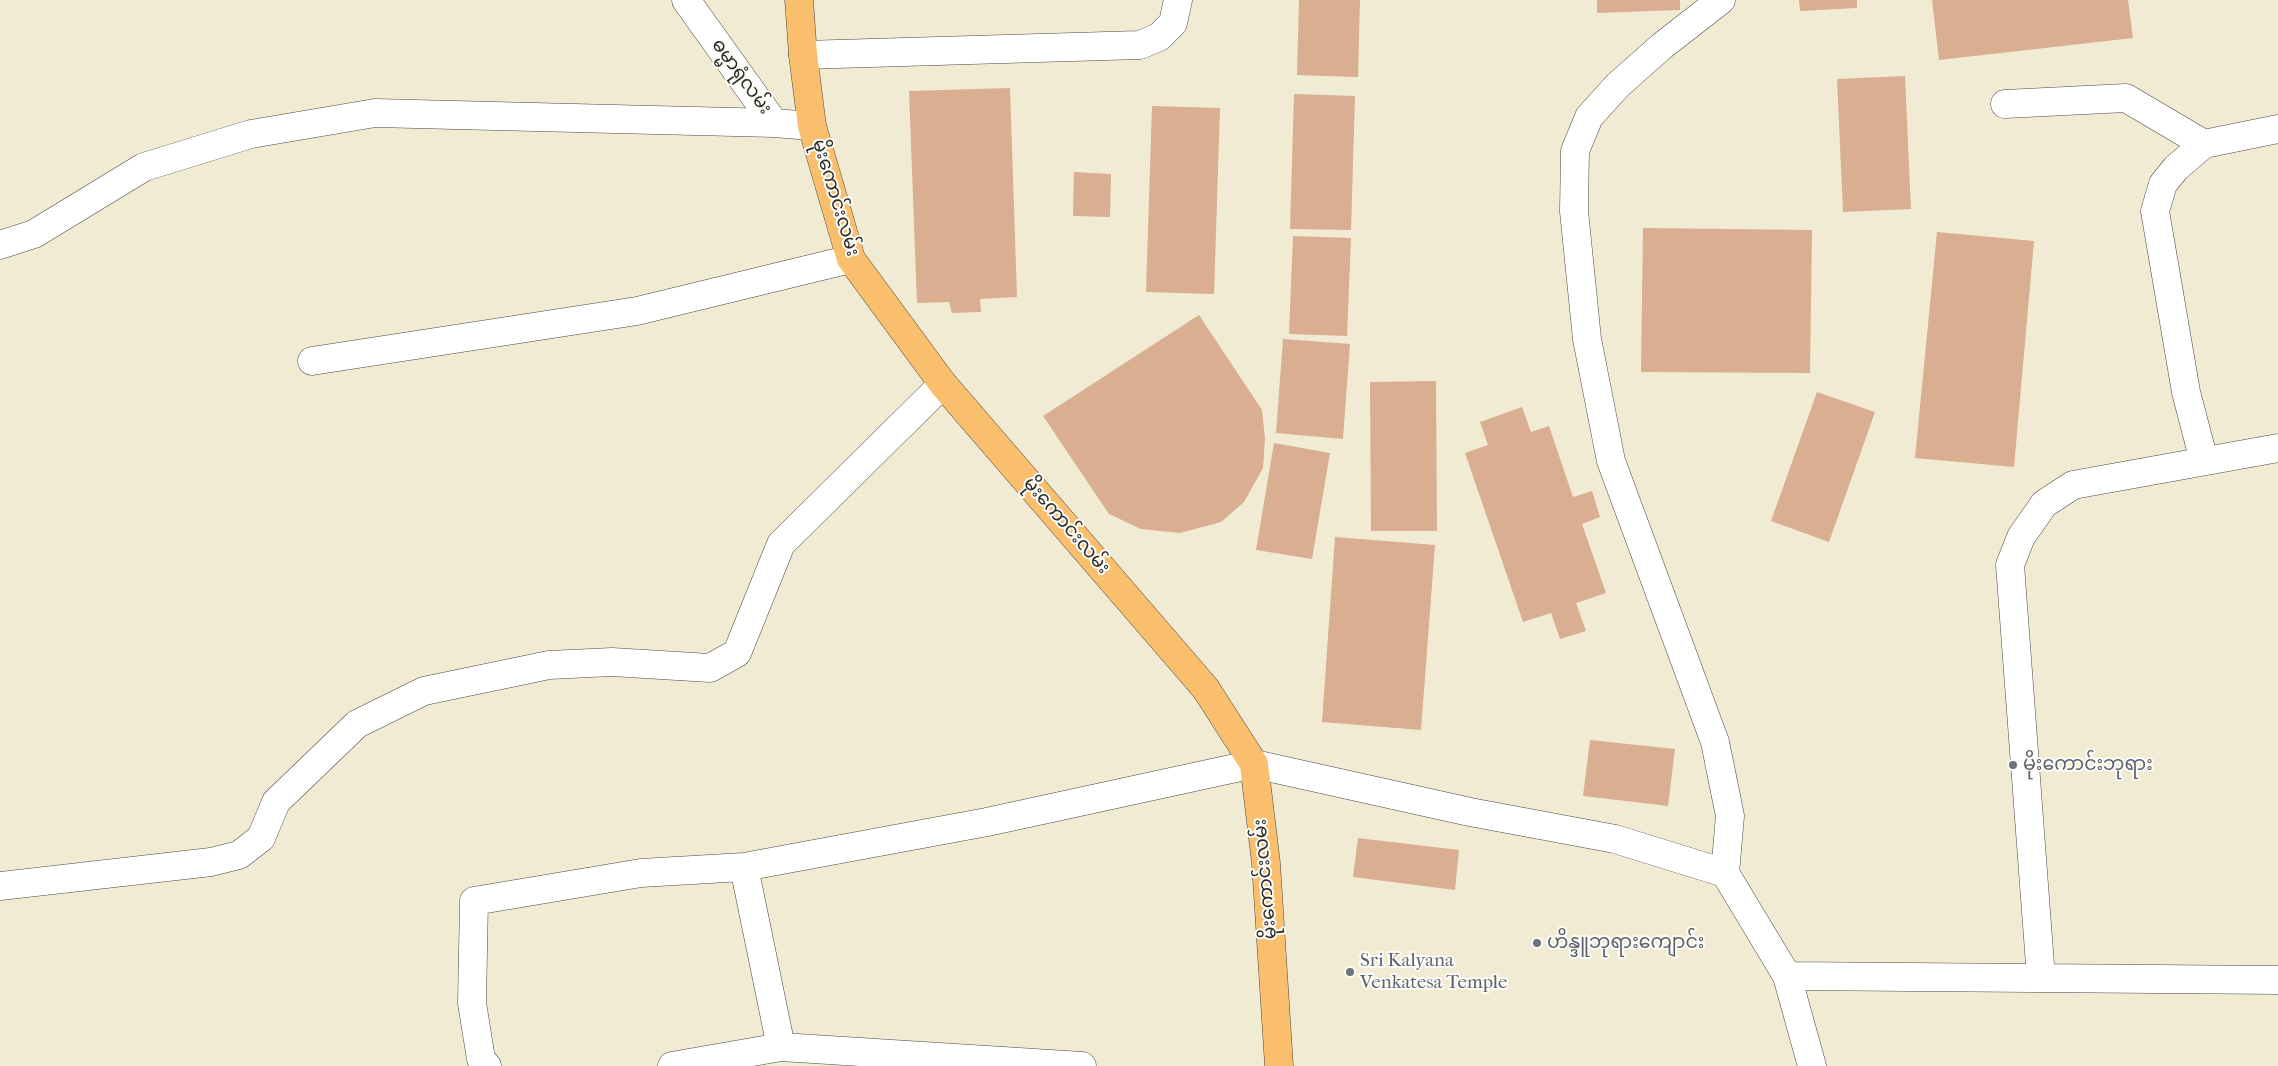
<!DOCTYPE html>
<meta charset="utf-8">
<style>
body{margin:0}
canvas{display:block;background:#f1ebd3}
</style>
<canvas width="2278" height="1066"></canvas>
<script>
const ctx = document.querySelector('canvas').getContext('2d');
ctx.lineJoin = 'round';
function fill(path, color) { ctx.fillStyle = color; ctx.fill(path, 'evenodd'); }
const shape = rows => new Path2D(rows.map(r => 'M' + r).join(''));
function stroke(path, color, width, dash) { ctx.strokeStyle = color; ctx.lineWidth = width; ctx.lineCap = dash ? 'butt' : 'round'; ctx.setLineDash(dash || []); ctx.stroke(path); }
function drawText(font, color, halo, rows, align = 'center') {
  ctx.font = font + ' "IM FELL French Canon","Noto Sans Myanmar",serif'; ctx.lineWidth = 4; ctx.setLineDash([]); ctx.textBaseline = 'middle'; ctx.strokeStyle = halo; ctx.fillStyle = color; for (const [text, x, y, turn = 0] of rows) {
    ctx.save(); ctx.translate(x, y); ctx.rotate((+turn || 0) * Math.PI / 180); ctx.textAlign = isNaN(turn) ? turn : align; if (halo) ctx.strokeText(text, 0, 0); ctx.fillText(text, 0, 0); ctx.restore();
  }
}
fill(shape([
 [1299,0,1360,0,1358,77,1297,75],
 [1597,0,1680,0,1680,10,1597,13],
 [1799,0,1857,0,1857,8,1800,11],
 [1932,0,2128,0,2133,38,1939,60],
 [1905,76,1911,209,1843,212,1837,79],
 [1010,88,1017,297,980,299,981,312,952,313,949,302,917,303,909,91],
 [1294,94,1355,96,1351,230,1290,229],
 [1152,106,1220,108,1214,294,1146,292],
 [1074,172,1111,174,1110,217,1073,216],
 [1643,228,1812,230,1810,373,1641,372],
 [1937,232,2034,241,2014,467,1915,458],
 [1293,236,1351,238,1347,336,1289,334],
 [1199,315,1262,410,1265,438,1263,468,1244,502,1221,522,1180,533,1141,529,1109,514,1043,416],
 [1283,339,1350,344,1343,439,1276,433],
 [1436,381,1437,531,1371,531,1370,382],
 [1817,392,1875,412,1829,542,1771,521],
 [1522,407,1531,432,1549,426,1573,497,1592,491,1600,517,1582,524,1606,593,1576,603,1586,631,1560,639,1551,613,1523,622,1465,453,1488,445,1480,422],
 [1274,443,1330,453,1312,559,1256,550],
 [1335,537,1435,545,1421,730,1322,722],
 [1590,740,1675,749,1668,806,1583,796],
 [1358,838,1459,850,1455,890,1353,877]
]), '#d9ae91');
const minor = shape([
 [686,0,774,123,812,126],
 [1721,0,1662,46,1618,85,1589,117,1575,151,1574,211,1587,339,1611,461,1715,742,1730,816,1725,873],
 [803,55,1140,45,1159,37,1173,23,1178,0],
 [2005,104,2126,98,2204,144],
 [0,245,34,234,144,167,251,134,375,113,774,123],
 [312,361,637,311,851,259],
 [2204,461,2186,392,2155,211,2163,184,2176,168,2204,144,2278,129],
 [744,867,781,1047],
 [0,886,211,862,239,855,261,838,276,802,357,724,424,691,549,665,612,662,710,668,737,653,781,544,943,384],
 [1787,976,2278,980],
 [2041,978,2010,565,2021,537,2044,504,2073,485,2278,448],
 [487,1066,481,1059,472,1003,474,901,641,873,744,867,987,822,1254,764,1470,812,1615,839,1725,873,1787,976,1812,1066],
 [672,1066,781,1047,1082,1066]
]);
const major = shape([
 [799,0,803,55,812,126,851,259,943,384,1206,689,1254,764,1266,863,1279,1066]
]);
stroke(minor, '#494844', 29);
stroke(major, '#494844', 29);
stroke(minor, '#fff', 28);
stroke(major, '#f9bf6d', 28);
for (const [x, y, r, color] of [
 [2013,765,5,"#6b7280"],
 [1537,943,5,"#6b7280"],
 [1350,972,5,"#6b7280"]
]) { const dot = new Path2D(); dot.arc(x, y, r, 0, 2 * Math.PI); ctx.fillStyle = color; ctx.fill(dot); stroke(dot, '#fdfcf7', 2); }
drawText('19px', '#2b2b2b', '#fdfcf7', [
 ["ဓမ္မာရုံလမ်း",741,77,54],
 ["မိုးကောင်းလမ်း",835,198,73],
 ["မိုးကောင်းလမ်း",1066,526,49],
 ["မိုးကောင်းလမ်း",1266,879,-95]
]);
drawText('19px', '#5b616d', '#fdfcf7', [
 ["မိုးကောင်းဘုရား",2023,765],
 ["ဟိန္ဒူဘုရားကျောင်း",1547,943],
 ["Sri Kalyana",1360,961],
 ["Venkatesa Temple",1360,983]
], 'left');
</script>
